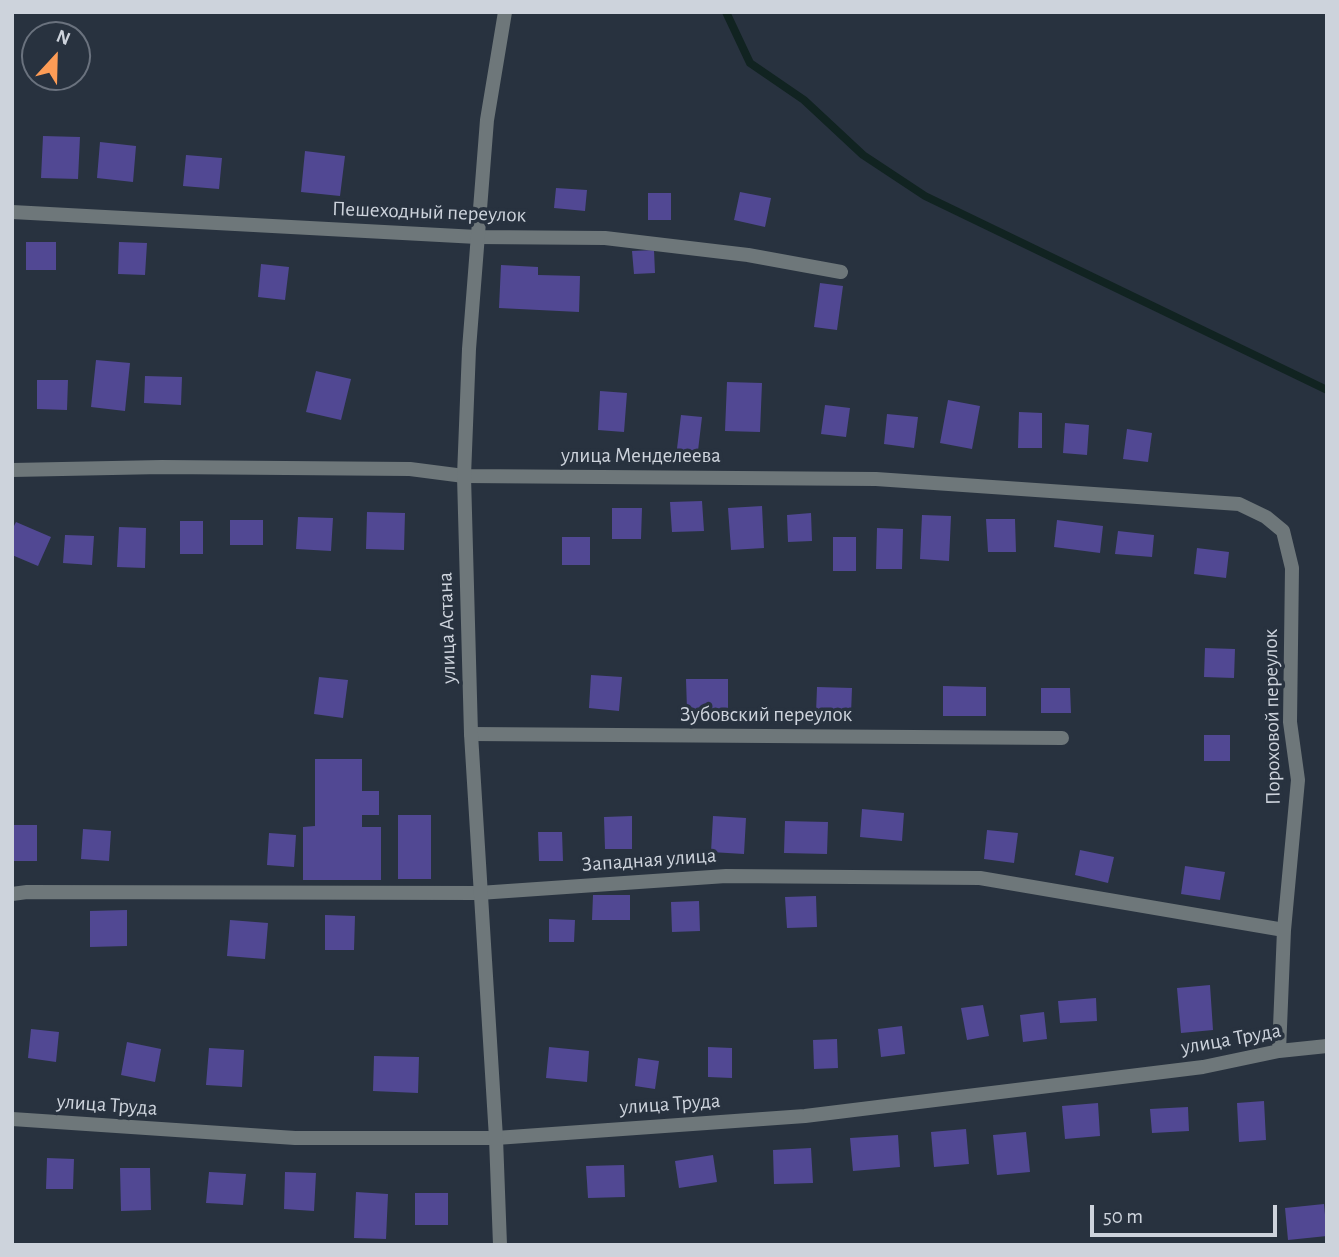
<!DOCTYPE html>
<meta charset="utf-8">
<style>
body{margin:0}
#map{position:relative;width:1339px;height:1257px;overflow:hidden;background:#28323f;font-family:"Alegreya Sans",sans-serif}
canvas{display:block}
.frame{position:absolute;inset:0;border:14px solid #cdd3dc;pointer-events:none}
.north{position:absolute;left:21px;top:21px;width:70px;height:70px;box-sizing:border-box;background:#28323f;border:2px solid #6a727e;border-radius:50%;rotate:22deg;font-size:19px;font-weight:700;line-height:28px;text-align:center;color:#cdd3dc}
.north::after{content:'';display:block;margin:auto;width:24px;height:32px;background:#fd9c56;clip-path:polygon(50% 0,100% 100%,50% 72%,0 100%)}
.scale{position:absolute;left:1090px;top:1205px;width:187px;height:32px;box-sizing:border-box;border:4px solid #cdd3dc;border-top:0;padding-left:9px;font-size:21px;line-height:24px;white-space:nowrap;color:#cdd3dc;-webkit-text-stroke:5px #28323f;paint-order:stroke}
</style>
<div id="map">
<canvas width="1339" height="1257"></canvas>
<div class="frame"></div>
<div class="north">N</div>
<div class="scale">50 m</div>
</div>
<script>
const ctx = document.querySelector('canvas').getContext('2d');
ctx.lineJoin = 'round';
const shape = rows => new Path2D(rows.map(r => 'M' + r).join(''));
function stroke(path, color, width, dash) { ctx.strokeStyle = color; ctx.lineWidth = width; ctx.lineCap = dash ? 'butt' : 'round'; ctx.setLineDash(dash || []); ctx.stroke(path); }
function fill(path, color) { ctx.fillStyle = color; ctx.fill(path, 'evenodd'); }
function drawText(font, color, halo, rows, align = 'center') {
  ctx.font = font + ' "Alegreya Sans",sans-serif'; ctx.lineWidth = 7; ctx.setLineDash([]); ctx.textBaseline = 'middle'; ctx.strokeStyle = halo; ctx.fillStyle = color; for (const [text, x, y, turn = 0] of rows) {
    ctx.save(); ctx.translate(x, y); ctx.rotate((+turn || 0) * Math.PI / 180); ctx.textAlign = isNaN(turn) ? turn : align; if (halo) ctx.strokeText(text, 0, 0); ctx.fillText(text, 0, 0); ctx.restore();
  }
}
stroke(shape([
 [726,12,750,63,804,100,863,155,925,196,1327,390]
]), '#112321', 8);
fill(shape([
 [43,136,80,137,78,179,41,178],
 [100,142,136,146,133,182,97,178],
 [305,151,345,156,340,196,301,192],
 [186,155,222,158,219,189,183,186],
 [556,188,587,190,585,211,554,208],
 [740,192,771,198,765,227,734,220],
 [648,193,671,193,671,220,648,220],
 [26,242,56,242,56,270,26,270],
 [119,242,147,243,145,275,118,274],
 [654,250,655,273,634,274,632,251],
 [261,264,289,267,285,300,258,297],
 [501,265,538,267,538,275,580,276,579,312,499,308],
 [820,283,843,286,837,330,814,327],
 [96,360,130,363,125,411,91,407],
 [316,371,351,379,341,420,306,412],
 [145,376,182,377,181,405,144,403],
 [37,380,68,380,67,410,37,409],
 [727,382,762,383,760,432,725,431],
 [600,391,627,393,624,432,598,430],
 [948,400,980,406,972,449,940,443],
 [825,405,850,408,846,437,821,434],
 [1019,412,1042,413,1042,448,1018,448],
 [887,414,918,417,914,448,884,444],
 [681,415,702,417,697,459,676,457],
 [1065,423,1089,425,1087,455,1063,453],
 [1127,429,1152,433,1148,462,1123,459],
 [702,501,704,531,672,532,670,502],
 [762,506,764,548,731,550,728,508],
 [612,508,642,508,641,539,612,539],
 [367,512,405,513,404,550,366,549],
 [811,513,812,541,788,542,787,515],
 [922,515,951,516,949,561,920,559],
 [298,517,333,518,331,551,296,549],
 [986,519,1015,519,1016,552,988,552],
 [230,520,263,520,263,545,230,545],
 [1057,520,1103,526,1100,553,1054,547],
 [180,521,203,521,203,554,180,554],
 [16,522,51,537,38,566,12,555,12,530],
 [119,527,146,528,145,568,117,567],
 [877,528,903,529,902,569,876,569],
 [1118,531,1154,535,1152,557,1115,554],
 [65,535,94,536,92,565,63,563],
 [562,537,590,537,590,565,562,565],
 [833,537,856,537,856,571,833,571],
 [1197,548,1229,552,1226,578,1194,574],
 [1205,648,1235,649,1234,678,1204,677],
 [591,675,622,677,619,711,589,708],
 [319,677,348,680,343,718,314,714],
 [686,679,728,679,728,709,687,710],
 [943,686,986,687,986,716,943,716],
 [817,687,852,688,851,714,816,713],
 [1041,688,1070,688,1071,713,1041,713],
 [1204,735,1230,735,1230,761,1204,761],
 [315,759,362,759,362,791,379,791,379,815,362,815,362,827,381,827,381,880,303,880,303,827,315,826],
 [862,809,904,813,902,841,860,837],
 [398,815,431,815,431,879,398,879],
 [632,816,632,849,605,849,604,817],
 [713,816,746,818,744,854,711,852],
 [785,821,828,822,827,854,784,853],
 [12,825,37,825,37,861,12,861],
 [83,829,111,831,109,861,81,859],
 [987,830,1018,833,1014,863,984,859],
 [538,832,562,832,563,861,539,861],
 [269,833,296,835,294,867,267,865],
 [1080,850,1114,857,1108,883,1075,875],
 [1185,866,1225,872,1220,900,1181,894],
 [593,895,630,895,630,920,592,920],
 [816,896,817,927,787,928,785,897],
 [699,901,700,931,672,932,671,902],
 [127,910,127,946,90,947,90,911],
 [325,915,355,916,354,950,325,950],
 [549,919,575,920,574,942,549,942],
 [230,920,268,923,265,959,227,956],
 [1210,985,1213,1030,1181,1033,1177,988],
 [1096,998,1097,1021,1060,1023,1058,1001],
 [983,1005,989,1036,967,1040,961,1008],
 [1044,1012,1047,1039,1023,1042,1020,1015],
 [902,1026,905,1054,881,1057,878,1029],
 [31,1029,59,1032,56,1062,28,1058],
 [837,1039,838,1068,814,1069,813,1040],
 [127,1042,161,1049,155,1082,121,1075],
 [549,1047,589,1051,587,1082,546,1078],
 [708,1047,732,1048,732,1078,708,1077],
 [209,1048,244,1050,242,1087,206,1085],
 [374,1056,419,1057,418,1093,373,1091],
 [638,1058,659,1061,655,1089,635,1086],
 [1264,1101,1266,1140,1239,1142,1237,1103],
 [1098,1103,1100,1136,1065,1139,1062,1106],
 [1188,1107,1189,1131,1152,1133,1150,1109],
 [966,1129,969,1164,934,1167,931,1132],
 [1026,1132,1030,1172,997,1175,993,1135],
 [898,1135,900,1167,853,1171,850,1138],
 [811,1148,813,1183,774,1184,773,1150],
 [713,1155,717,1182,679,1188,675,1161],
 [47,1158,74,1159,73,1189,46,1189],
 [624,1165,625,1197,588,1198,586,1166],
 [120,1168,150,1168,151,1210,121,1211],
 [209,1172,246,1174,243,1205,206,1203],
 [285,1172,316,1173,314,1211,284,1209],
 [356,1192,388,1194,386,1239,354,1238],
 [415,1193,448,1193,448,1225,415,1225],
 [1324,1204,1327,1236,1288,1240,1285,1208]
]), '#514893');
stroke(shape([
 [12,212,477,237,605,238,748,255,841,272],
 [12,470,162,467,410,469,464,476,876,479,1239,504,1266,517,1283,531,1292,568,1290,722,1298,780,1284,930,1279,1051],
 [471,734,1062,738],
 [12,894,27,892,479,893,726,876,980,878,1284,930],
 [12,1119,295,1138,496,1138,805,1116,1203,1067,1279,1051,1327,1046]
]), '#6e777a', 14);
stroke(shape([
 [500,1245,496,1138,471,734,464,476,469,349,487,120,505,12]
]), '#6e777a', 14);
drawText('21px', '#cdd3dc', '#28323f', [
 ["Пешеходный переулок",429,212,2],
 ["улица Менделеева",641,456],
 ["улица Астана",447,628,-92],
 ["Зубовский переулок",766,715],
 ["Пороховой переулок",1272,717,-91],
 ["Западная улица",649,860,-4],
 ["улица Труда",1231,1039,-10],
 ["улица Труда",670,1104,-4],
 ["улица Труда",107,1105,4]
]);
</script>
